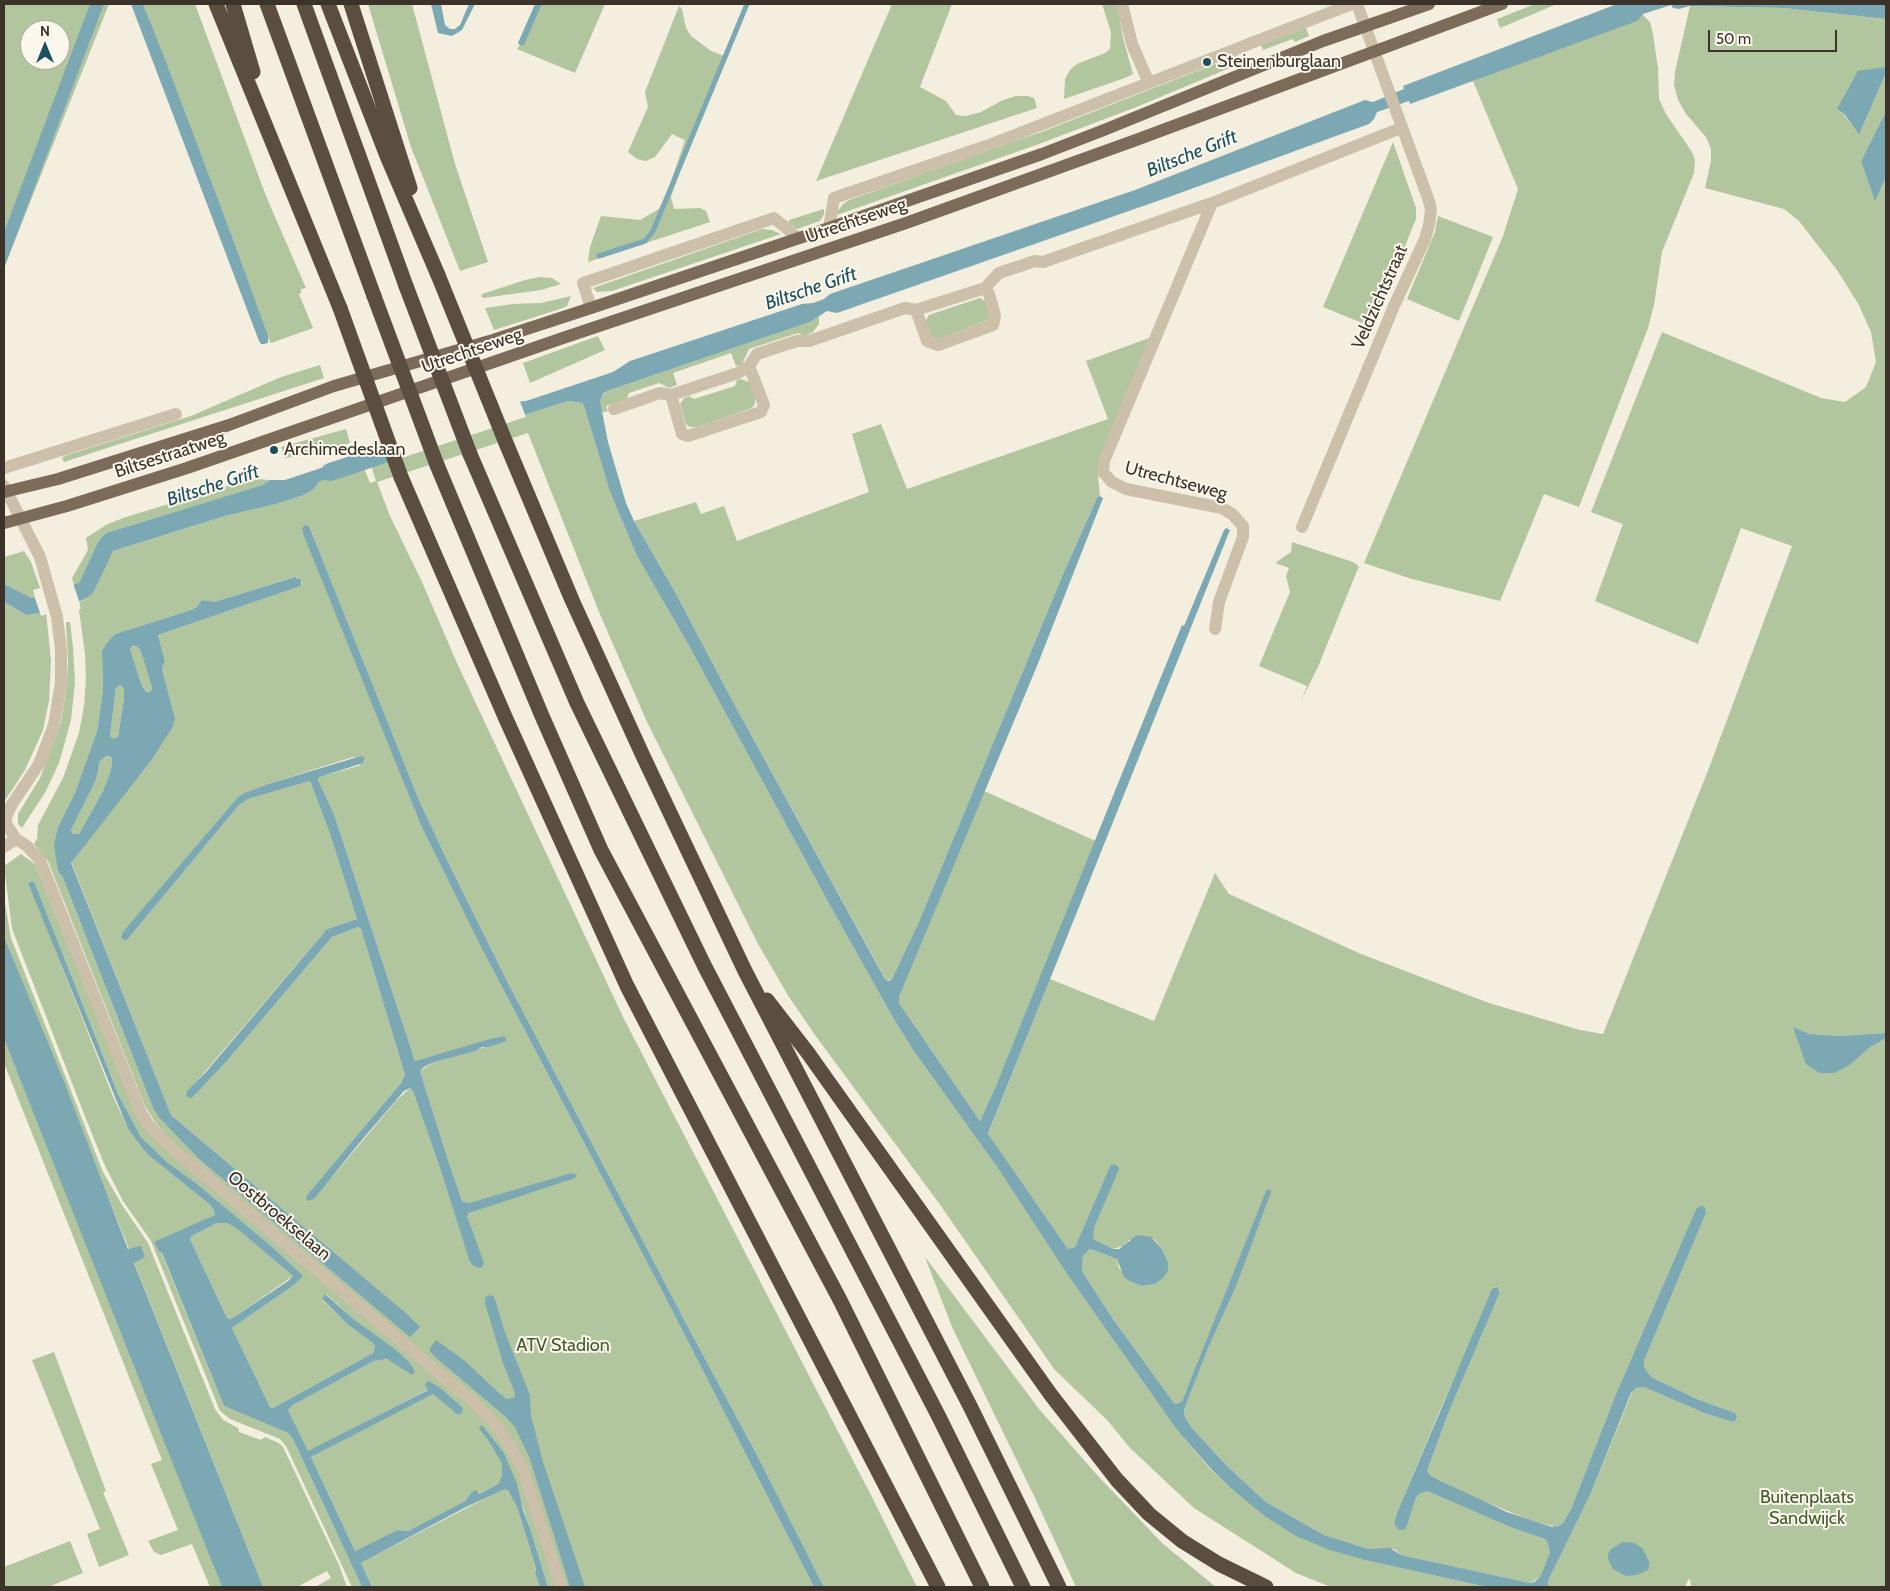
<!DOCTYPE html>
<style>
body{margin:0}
#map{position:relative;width:1890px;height:1591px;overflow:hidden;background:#f4eedf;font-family:Cabin,sans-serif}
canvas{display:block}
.frame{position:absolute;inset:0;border:5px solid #3b322a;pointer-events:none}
.north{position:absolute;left:20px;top:20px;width:50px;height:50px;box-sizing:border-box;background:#fbf7ec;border:1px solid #aea89e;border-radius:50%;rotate:0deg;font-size:14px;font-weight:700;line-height:20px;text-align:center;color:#3b322a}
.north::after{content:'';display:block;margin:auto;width:18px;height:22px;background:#1d505f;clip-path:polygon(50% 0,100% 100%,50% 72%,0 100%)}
.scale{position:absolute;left:1708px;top:30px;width:129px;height:22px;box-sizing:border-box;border:2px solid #3b322a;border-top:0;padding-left:6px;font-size:15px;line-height:18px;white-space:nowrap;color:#3b322a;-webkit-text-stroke:4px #fbf7ec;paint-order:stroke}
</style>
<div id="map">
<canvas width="1890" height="1591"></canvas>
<div class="frame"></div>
<div class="north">N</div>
<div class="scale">50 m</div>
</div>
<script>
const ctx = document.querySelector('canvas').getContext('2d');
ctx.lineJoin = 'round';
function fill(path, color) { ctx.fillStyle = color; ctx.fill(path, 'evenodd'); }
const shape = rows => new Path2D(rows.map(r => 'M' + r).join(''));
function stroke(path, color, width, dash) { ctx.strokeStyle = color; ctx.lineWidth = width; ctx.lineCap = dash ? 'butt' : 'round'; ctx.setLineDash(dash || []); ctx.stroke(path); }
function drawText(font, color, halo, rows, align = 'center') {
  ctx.font = font + ' Cabin,sans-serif'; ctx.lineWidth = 4; ctx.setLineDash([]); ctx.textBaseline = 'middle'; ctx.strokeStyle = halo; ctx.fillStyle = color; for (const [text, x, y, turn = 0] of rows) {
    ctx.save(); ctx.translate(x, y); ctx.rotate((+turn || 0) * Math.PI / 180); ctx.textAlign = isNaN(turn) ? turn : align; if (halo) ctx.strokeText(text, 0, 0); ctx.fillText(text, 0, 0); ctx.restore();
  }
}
fill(shape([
 [4,4,109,4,4,268],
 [30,30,60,30,60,60,30,60],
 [143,4,195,4,266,196,306,288,301,289,301,293,299,294,313,328,271,343,269,340,233,239],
 [368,4,412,4,455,164,488,262,460,271,411,147],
 [542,4,605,4,575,73,517,49,520,45,524,44],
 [892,4,952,4,920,87,946,101,956,115,966,116,981,112,1003,100,1016,96,1028,96,1034,98,1037,108,816,181],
 [1102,4,1117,4,1123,38,1133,74,1125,78,1064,99,1065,79,1070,70,1077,64,1105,53,1110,49,1111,32],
 [1535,4,1557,4,1500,28,1497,19],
 [679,6,682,9,686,28,691,36,711,51,727,57,694,132,671,197,674,209,700,208,706,211,710,222,588,262,590,247,601,216,640,220,659,209,669,188,685,140,672,134,655,157,646,161,637,159,628,152,648,107,645,92],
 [1690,6,1783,8,1886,19,1886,67,1837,109,1844,115,1859,135,1886,73,1886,111,1861,161,1875,200,1886,177,1886,1033,1839,1036,1810,1034,1793,1027,1851,1064,1869,1048,1886,1038,1886,1587,1691,1587,1690,1579,1688,1580,1685,1587,1549,1587,1548,1581,1590,1495,1633,1390,1639,1387,1644,1387,1704,1413,1733,1422,1737,1419,1735,1413,1697,1399,1651,1377,1644,1367,1644,1361,1706,1213,1706,1211,1700,1206,1696,1209,1616,1394,1571,1509,1563,1523,1555,1527,1530,1520,1471,1496,1430,1475,1427,1471,1448,1414,1500,1292,1500,1290,1495,1287,1440,1410,1397,1513,1394,1524,1406,1529,1416,1498,1419,1494,1427,1491,1510,1527,1545,1539,1550,1545,1550,1552,1540,1577,1530,1583,1401,1555,1394,1549,1369,1549,1324,1535,1266,1502,1227,1466,1192,1428,1185,1417,1184,1410,1209,1346,1235,1289,1267,1190,1182,1401,1177,1404,1174,1403,1113,1319,1082,1271,1083,1256,1090,1249,1117,1259,1119,1268,1131,1282,1142,1286,1155,1284,1168,1262,1162,1249,1154,1239,1129,1240,1123,1246,1113,1249,1092,1239,1094,1228,1118,1169,1118,1166,1110,1166,1075,1247,1068,1249,988,1135,1050,979,1154,1021,1215,873,1229,894,1361,954,1489,1003,1580,1030,1603,1034,1709,768,1792,546,1741,528,1698,644,1595,601,1623,524,1591,512,1662,332,1821,398,1845,402,1866,387,1876,362,1871,332,1859,305,1837,270,1799,221,1784,209,1705,188,1711,161,1711,149,1706,137,1686,114,1678,100,1674,85,1675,72],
 [1642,14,1650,22,1653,34,1658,68,1659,99,1666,114,1692,152,1695,160,1694,173,1662,252,1654,305,1648,328,1579,507,1544,494,1500,601,1412,579,1364,563,1503,236,1518,189,1473,81],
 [1306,28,1309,36,1295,42,1293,39,1263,50,1261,45],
 [1238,55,1240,59,1238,60,1239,64,1139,106,1039,144,834,216,843,204,849,200,1044,131],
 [1393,142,1416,208,1416,219,1372,327,1323,307],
 [824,209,824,214,820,221,797,229,789,223,789,220],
 [1438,216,1493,237,1459,321,1407,299,1435,232],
 [762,229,772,230,781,234,612,291,597,292,593,288],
 [540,277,552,278,561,284,541,290,483,298,481,296,482,294,525,280],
 [571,296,567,306,560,309,494,330,485,308,513,304,541,303],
 [980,298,986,302,990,312,988,320,941,338,935,339,929,334,925,322,929,315],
 [819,316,819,324,813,332,804,336,798,333,749,349,742,364,736,366,731,353,673,373,677,385,669,388,659,383,629,393,626,400,606,406,608,411,601,413,599,405,601,397,607,391,810,322],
 [598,336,605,350,530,383,523,363],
 [1152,337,1098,476,1100,496,1097,498,1064,572,918,924,892,979,886,980,732,700,675,592,634,521,696,502,701,514,724,506,737,541,869,492,852,434,881,424,907,489,1108,419,1086,361],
 [320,365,324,378,64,462,62,458,64,456,191,416,281,377],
 [741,379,749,382,755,398,755,404,752,408,697,427,690,427,686,424,680,404,684,398,689,396,694,399,735,386,737,380],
 [568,401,582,403,584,406,610,492,637,556,688,644,827,900,892,1016,913,1050,997,1167,1067,1274,1177,1430,1212,1471,1263,1515,1369,1561,1487,1587,1331,1587,1296,1573,1194,1508,1130,1448,1108,1421,1054,1369,941,1206,815,1035,789,997,758,944,647,722,599,612,528,433,377,482,390,516,422,582,457,663,623,1017,873,1499,917,1587,824,1587,758,1457,688,1327,507,981,446,858,419,800,309,526,302,529,422,828,483,951,661,1289,814,1587,548,1587,530,1528,504,1453,479,1429,488,1440,502,1464,502,1475,498,1484,478,1494,476,1491,471,1493,465,1501,408,1531,397,1530,355,1551,311,1457,433,1393,458,1415,462,1413,429,1389,308,1452,288,1410,293,1405,374,1361,384,1359,390,1360,412,1374,356,1321,326,1294,322,1300,347,1324,374,1344,375,1347,373,1353,273,1408,270,1407,232,1328,294,1285,302,1276,269,1244,196,1183,167,1162,141,1137,118,1094,34,881,29,883,112,1094,128,1129,147,1154,209,1204,214,1210,215,1215,161,1252,224,1406,288,1433,293,1439,362,1587,352,1587,286,1446,280,1439,230,1419,220,1411,151,1241,123,1201,105,1166,86,1119,12,929,4,866,21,854,35,864,133,1105,176,1147,155,1122,145,1106,48,861,34,844,37,839,38,825,63,778,79,733,84,706,86,678,85,654,79,610,81,609,79,602,84,600,113,551,225,516,276,504,304,495,314,489,319,482,364,468,370,483,376,481,371,465],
 [294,577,297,577,302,583,301,586,158,635,165,661,162,669,175,718,151,761,71,862,171,1115,327,1247,317,1257,199,1159,153,1108,63,878,58,871,58,827,75,793,97,731,103,690,102,651,115,634,191,610,197,607,204,600,210,603,214,602],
 [353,757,365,761,358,766,323,776,318,778,318,780,334,814,415,1061,503,1036,485,1047,434,1062,420,1071,449,1163,462,1201,469,1203,576,1173,469,1213,467,1215,472,1265,441,1171,413,1091,410,1088,396,1101,333,1176,308,1201,307,1195,401,1083,405,1075,361,929,358,927,332,937,226,1062,193,1097,186,1094,327,929,357,919,330,834,310,781,248,799,239,805,127,940,124,940,121,935,237,798,244,793,268,784],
 [346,429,350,443,320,452,285,458,281,447],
 [257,479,270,480,264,485,106,533,99,540,79,583,74,585,72,578,88,550,86,538,106,525,123,518,233,484],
 [1292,542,1353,562,1359,566,1318,667,1301,701,1307,686,1259,666,1290,592,1286,576,1289,568,1275,563,1291,552],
 [24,551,31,562,40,588,33,590,35,598,32,598,4,584,4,557],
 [4,602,27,615,46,612,51,660,49,701,43,730,25,770,4,802],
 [66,622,70,622,73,647,75,682,71,720,59,763,46,791,22,828,18,824,18,814,40,778,61,723,67,683,68,661],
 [133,645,139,648,143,658,152,688,151,692,148,692,142,686,130,649],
 [120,685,124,689,124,698,118,737,116,739,112,739,110,736,116,688],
 [106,756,112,759,111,770,103,791,79,834,73,834,71,830,96,780,100,761],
 [984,791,1096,841,995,1088,980,1121,899,1003,899,997],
 [4,897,11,938,103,1172,122,1205,148,1243,215,1409,223,1420,238,1428,239,1432,261,1440,265,1437,279,1443,283,1447,339,1565,347,1587,315,1587,331,1578,327,1571,297,1587,263,1587,134,1262,145,1257,129,1249,4,937],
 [4,1039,183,1487,222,1587,210,1587,192,1544,161,1555,154,1552,148,1541,178,1530,151,1464,162,1460,4,1063],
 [217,1223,227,1223,236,1228,293,1276,231,1319,227,1318,190,1239,192,1236],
 [925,1257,1039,1409,1098,1476,1163,1544,1216,1587,1076,1587,1035,1498,952,1327],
 [54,1352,106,1491,103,1492,129,1555,99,1567,87,1534,100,1529,32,1360],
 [503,1489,508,1489,517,1507,536,1568,535,1573,540,1587,372,1587,361,1563],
 [70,1541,83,1573,48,1587,4,1587,4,1567]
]), '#b1c59e');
fill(shape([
 [90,4,104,4,4,268,4,232],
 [131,4,143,4,166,62,233,239,268,336,268,343,264,344,261,344,259,341],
 [431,4,441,4,445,25,450,29,455,29,460,25,469,4,475,4,462,30,452,36,438,33],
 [535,4,542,4,524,45,520,45,518,43],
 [1617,4,1886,4,1886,19,1783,8,1690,6,1679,9,1673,8,1671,5,1643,14,1637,21,1410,104,1409,101,1377,112,1374,119,1369,124,1169,197,837,313,827,311,810,322,607,391,603,394,600,401,608,442,626,503,634,521,675,592,732,700,885,979,888,981,892,979,918,924,1064,572,1097,498,1100,496,1103,498,1037,666,899,997,899,1003,980,1121,995,1088,1182,625,1184,626,1224,530,1226,528,1230,530,988,1134,1068,1249,1075,1247,1110,1166,1114,1164,1118,1166,1119,1169,1094,1228,1093,1239,1113,1249,1119,1249,1137,1235,1151,1237,1162,1249,1168,1262,1168,1270,1164,1277,1155,1284,1142,1286,1131,1282,1124,1277,1117,1259,1090,1249,1083,1256,1082,1271,1113,1319,1174,1403,1177,1404,1182,1401,1266,1191,1270,1189,1271,1192,1235,1289,1209,1346,1184,1410,1185,1417,1192,1428,1227,1466,1266,1502,1324,1535,1369,1549,1390,1548,1401,1555,1530,1583,1534,1582,1540,1577,1550,1552,1548,1543,1545,1539,1510,1527,1427,1491,1419,1494,1416,1498,1406,1529,1399,1530,1394,1524,1397,1513,1492,1289,1497,1287,1500,1292,1448,1414,1427,1471,1430,1475,1441,1481,1507,1512,1552,1527,1558,1526,1563,1523,1571,1509,1616,1394,1696,1209,1700,1206,1705,1207,1706,1213,1644,1361,1644,1367,1651,1377,1697,1399,1735,1413,1737,1417,1736,1420,1733,1422,1704,1413,1644,1387,1636,1388,1631,1393,1590,1495,1548,1581,1549,1587,1487,1587,1369,1561,1330,1550,1296,1536,1263,1515,1232,1489,1213,1471,1177,1430,1067,1274,997,1167,913,1050,892,1016,827,900,688,644,637,556,610,492,584,406,582,403,568,401,371,465,516,402,526,401,613,372,630,361,802,304,813,303,824,299,830,294,1135,190,1365,100,1373,102,1404,89,1403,86],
 [1886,67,1886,73,1859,135,1845,115,1837,109,1858,71],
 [1886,111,1886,177,1875,201,1861,161],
 [351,458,355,470,319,482,314,489,304,495,276,504,225,516,113,551,93,593,83,600,46,612,27,615,4,602,4,584,32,598,79,583,99,540,106,533,263,485,270,480,285,480],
 [305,525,309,526,419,800,446,858,507,981,688,1327,758,1457,824,1587,814,1587,661,1289,483,951,422,828,304,536,302,528],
 [295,577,301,580,301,586,158,635,165,661,162,669,175,718,173,726,151,761,71,863,171,1115,408,1315,420,1327,410,1337,199,1159,159,1117,153,1108,63,878,58,871,54,845,58,827,75,793,97,731,103,690,102,651,107,643,115,634,191,610,197,607,202,600,214,602],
 [133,645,139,648,143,658,152,688,151,692,147,692,142,686,130,649],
 [120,685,124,689,124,698,118,737,113,739,110,736,116,688],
 [106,756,110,757,112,759,111,770,103,791,79,834,73,834,71,830,96,780,100,761],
 [361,756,365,758,363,763,323,776,318,778,318,780,334,814,415,1061,483,1041,503,1036,506,1038,506,1041,498,1044,487,1047,482,1047,475,1051,434,1062,424,1067,420,1071,449,1163,462,1201,469,1203,572,1173,577,1175,575,1178,469,1213,467,1216,484,1263,482,1267,479,1268,472,1265,469,1259,441,1171,413,1091,410,1088,404,1091,361,1141,314,1199,308,1201,306,1199,307,1195,401,1083,405,1075,361,929,358,927,332,937,226,1062,193,1097,190,1098,186,1096,187,1091,206,1072,327,929,357,919,330,834,310,781,248,799,239,805,127,940,124,940,121,937,122,933,237,798,244,793,268,784],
 [34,881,118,1094,141,1137,167,1162,196,1183,269,1244,303,1276,294,1285,232,1328,270,1407,273,1408,373,1353,375,1347,374,1344,347,1324,322,1299,325,1294,356,1321,396,1350,409,1362,415,1371,412,1375,387,1359,374,1361,293,1405,288,1410,308,1451,428,1390,425,1385,428,1381,439,1387,463,1408,462,1413,458,1415,433,1394,311,1457,355,1551,397,1530,408,1531,465,1501,471,1493,476,1490,479,1494,498,1484,502,1475,502,1464,488,1440,479,1429,482,1425,504,1453,517,1484,523,1510,530,1528,548,1587,540,1587,535,1573,536,1568,517,1507,508,1490,505,1489,466,1507,361,1563,372,1587,362,1587,293,1439,288,1433,224,1406,162,1253,159,1251,154,1242,215,1215,214,1210,209,1204,147,1154,128,1129,28,883],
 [217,1223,227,1223,236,1228,293,1276,288,1281,231,1319,227,1318,190,1239,192,1236],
 [4,937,63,1079,128,1249,141,1246,145,1257,134,1263,263,1587,222,1587,126,1346,4,1039],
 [1793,1027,1810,1034,1839,1036,1886,1033,1886,1038,1869,1048,1851,1064,1834,1073,1820,1073,1806,1064],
 [489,1295,493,1296,495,1299,505,1333,530,1395,531,1416,543,1462,585,1587,570,1587,530,1459,515,1427,506,1417,434,1356,430,1351,430,1348,436,1340,465,1361,499,1393,507,1399,514,1398,515,1393,502,1360,485,1303,485,1298],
 [1623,1542,1635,1543,1643,1549,1649,1562,1649,1568,1646,1571,1636,1575,1626,1576,1613,1569,1608,1559,1608,1555,1610,1550]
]), '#7ca8b3');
fill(shape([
 [515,399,519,399,526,417,371,468,369,466,364,456,366,452],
 [73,583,80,604,41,616,34,595]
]), '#f4eedf');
stroke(shape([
 [599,256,645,241,653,231,747,4]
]), '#7ca8b3', 5);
stroke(shape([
 [330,472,391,452]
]), '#7ca8b3', 18);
stroke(shape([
 [1122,4,1132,44,1149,83],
 [1212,203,1104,461,1103,472,1112,482,1126,489,1222,508,1232,514,1243,526,1243,537,1219,602,1215,629],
 [829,228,834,198,989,145,1352,4],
 [591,308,583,283,610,274,774,218,798,238],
 [916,310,927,341,938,345,993,325,995,315,989,294,985,288],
 [671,395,682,434,688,436,761,412,764,405,749,366],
 [614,409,660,393,671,395,738,373,749,366,757,354,797,341,809,341,905,308,916,310,985,288,999,273,1035,261,1043,262,1212,203,1401,128],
 [4,468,176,414],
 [4,486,40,557,57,617,61,650,61,682,54,725,39,764,12,804,6,817,6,824,16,839,27,846,40,860,141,1113,149,1125,166,1143,472,1401,500,1430,522,1467,561,1587],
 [1302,527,1394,306,1425,239,1429,225,1431,210,1429,201,1357,4],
 [4,847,16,839]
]), '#cdc0aa', 12);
stroke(shape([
 [4,492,58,479,229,425,334,386,493,340,591,308,829,228,1042,154,1104,130,1323,41,1429,4],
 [4,523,67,506,187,468,560,339,906,223,1136,140,1502,4]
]), '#7d6b5a', 12);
stroke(shape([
 [216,4,340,308],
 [233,4,253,72],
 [267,4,374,296],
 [304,4,406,286],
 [328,4,387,156,438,275],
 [351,4,410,188],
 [506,443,572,600,643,756,745,971,970,1406,1059,1587],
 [470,454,577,703,704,965,938,1415,1023,1587],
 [437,465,542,716,601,850,840,1300,982,1587],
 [401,477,506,719,627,986,938,1587],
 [767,1000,808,1053,1051,1395,1117,1480,1149,1514,1182,1541,1219,1564,1266,1587]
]), '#5c4d41', 15);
stroke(shape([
 [438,275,506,443],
 [406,286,470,454],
 [374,296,437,465],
 [340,308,401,477]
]), '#5c4d41', 15);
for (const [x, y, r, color] of [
 [1207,62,5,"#1d505f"],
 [274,450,5,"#1d505f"]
]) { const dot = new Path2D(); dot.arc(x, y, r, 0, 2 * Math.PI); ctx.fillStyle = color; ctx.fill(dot); stroke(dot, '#fbf7ec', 2); }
drawText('18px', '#3b322a', '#fbf7ec', [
 ["Steinenburglaan",1217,62],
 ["Archimedeslaan",284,450]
], 'left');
drawText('18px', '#3b322a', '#fbf7ec', [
 ["Utrechtseweg",856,221,-19],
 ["Veldzichtstraat",1380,297,-66],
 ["Utrechtseweg",472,351,-19],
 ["Biltsestraatweg",170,455,-18],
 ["Utrechtseweg",1176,481,15],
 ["Oostbroekselaan",279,1216,40]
]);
drawText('18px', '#425a2c', '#fbf7ec', [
 ["ATV Stadion",563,1346],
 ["Buitenplaats",1807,1498],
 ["Sandwijck",1807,1519]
]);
drawText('italic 19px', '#1d505f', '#fbf7ec', [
 ["Biltsche Grift",1192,154,-22],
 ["Biltsche Grift",811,289,-19],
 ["Biltsche Grift",213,486,-18]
]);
</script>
